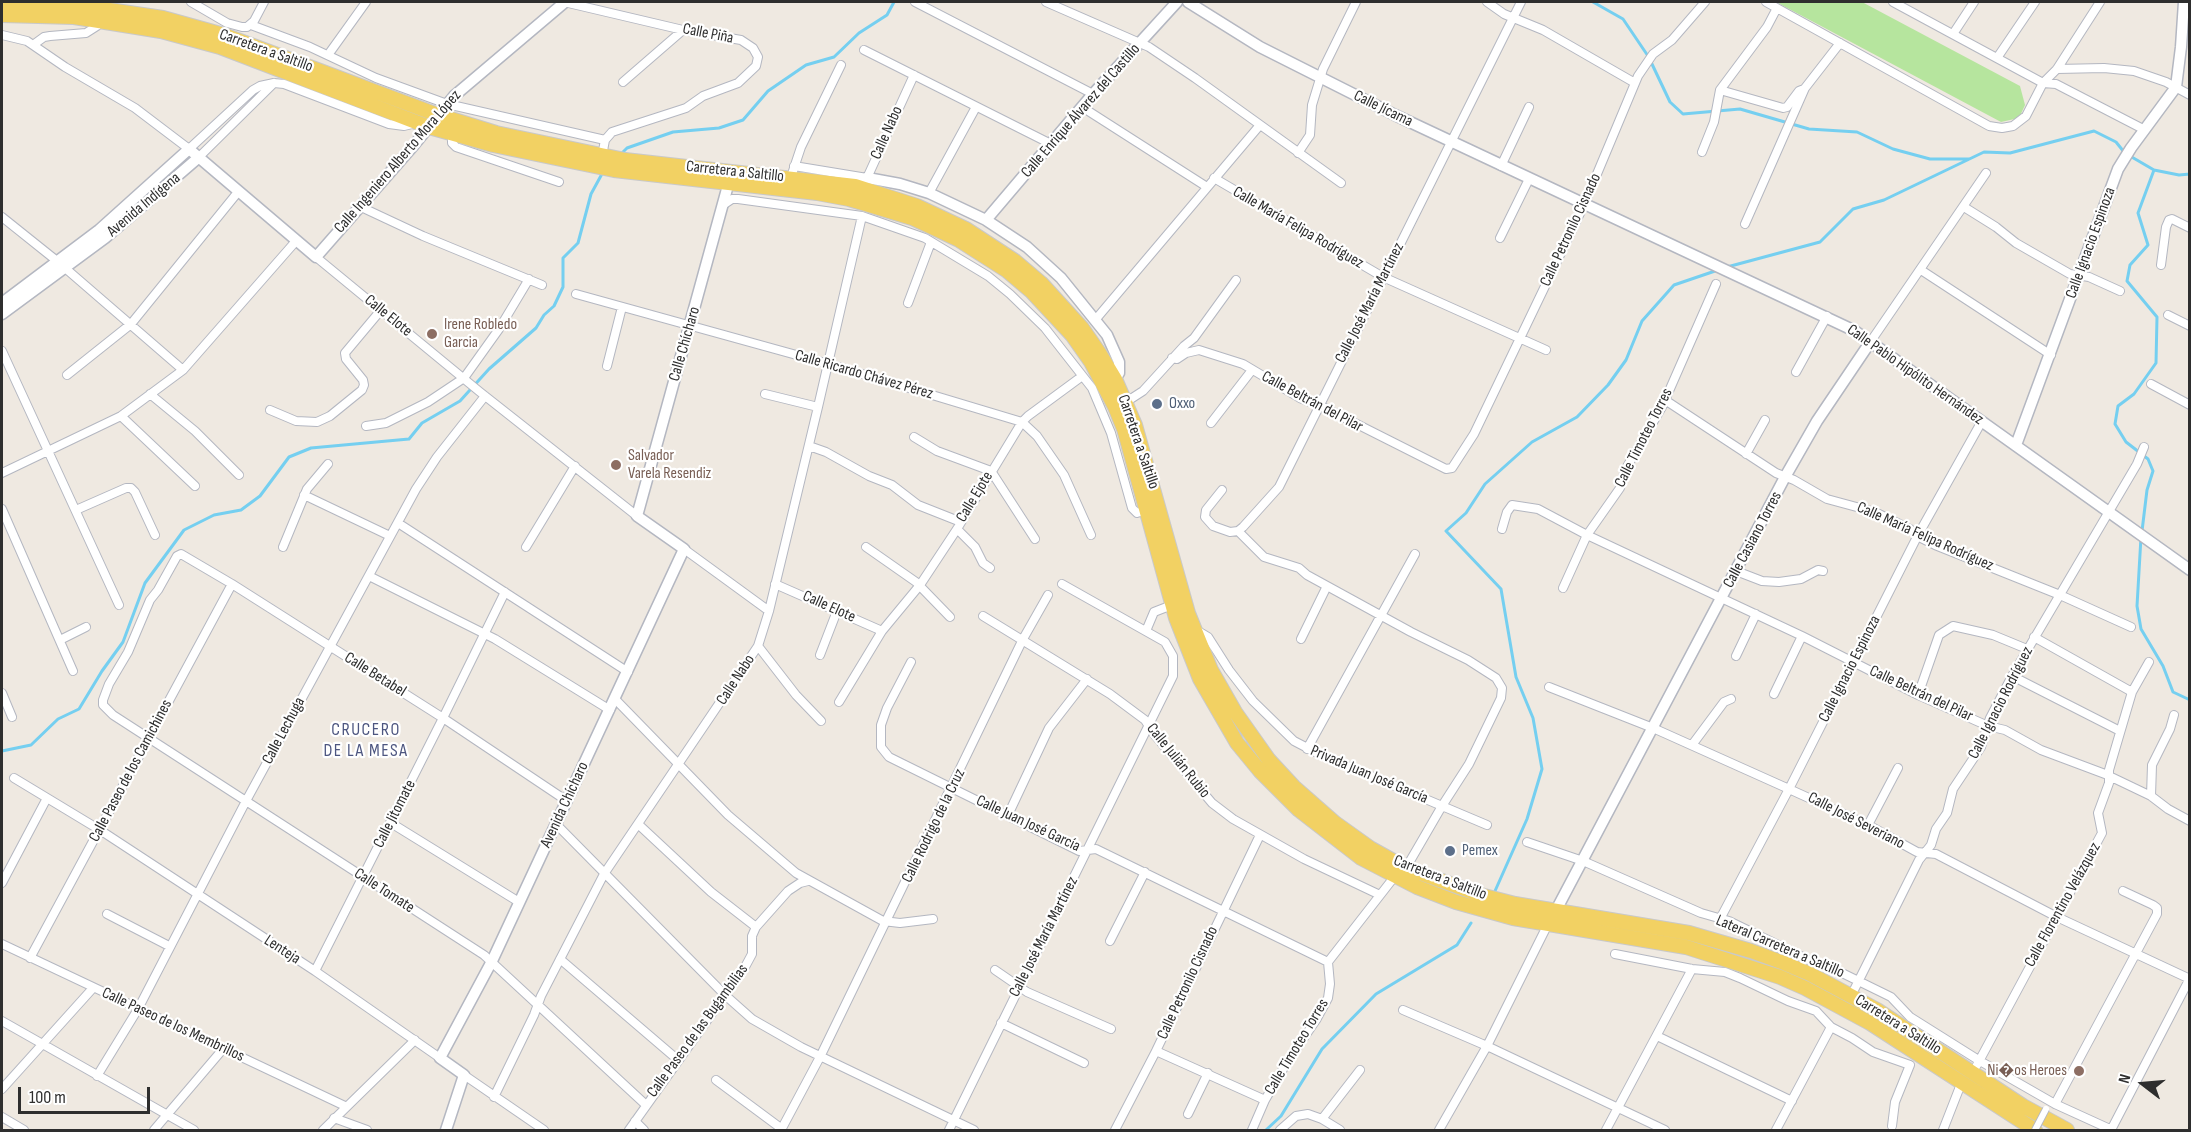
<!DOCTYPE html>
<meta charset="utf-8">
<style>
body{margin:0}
#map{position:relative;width:2191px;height:1132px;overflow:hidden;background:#efe9e1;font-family:"Sofia Sans Condensed",sans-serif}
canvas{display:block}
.frame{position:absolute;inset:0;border:3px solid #2e2e2e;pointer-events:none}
.north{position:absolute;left:2113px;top:1054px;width:60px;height:60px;-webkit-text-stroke:4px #fff;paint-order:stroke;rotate:286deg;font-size:16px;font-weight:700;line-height:24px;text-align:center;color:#2e2e2e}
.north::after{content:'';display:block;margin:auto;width:21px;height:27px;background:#2e2e2e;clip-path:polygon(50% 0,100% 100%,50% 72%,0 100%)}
.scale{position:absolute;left:18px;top:1087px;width:132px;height:27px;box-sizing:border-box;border:3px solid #2e2e2e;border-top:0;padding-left:8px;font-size:18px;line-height:21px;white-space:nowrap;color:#2e2e2e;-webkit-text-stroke:4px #fff;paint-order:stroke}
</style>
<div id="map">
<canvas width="2191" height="1132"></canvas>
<div class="frame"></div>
<div class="north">N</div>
<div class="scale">100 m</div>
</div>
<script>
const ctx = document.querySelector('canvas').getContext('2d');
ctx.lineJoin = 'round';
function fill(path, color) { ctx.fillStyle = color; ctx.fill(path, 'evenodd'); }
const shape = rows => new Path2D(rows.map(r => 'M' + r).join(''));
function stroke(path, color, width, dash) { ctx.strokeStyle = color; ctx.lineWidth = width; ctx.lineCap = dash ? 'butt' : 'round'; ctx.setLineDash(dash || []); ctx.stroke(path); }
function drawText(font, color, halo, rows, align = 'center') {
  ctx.font = font + ' "Sofia Sans Condensed",sans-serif'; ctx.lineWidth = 4.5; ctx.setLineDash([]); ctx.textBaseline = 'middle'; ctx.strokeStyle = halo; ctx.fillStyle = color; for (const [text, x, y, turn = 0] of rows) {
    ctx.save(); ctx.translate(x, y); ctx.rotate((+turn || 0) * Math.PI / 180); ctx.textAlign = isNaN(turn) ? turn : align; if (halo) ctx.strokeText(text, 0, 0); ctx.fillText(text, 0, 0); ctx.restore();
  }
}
fill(shape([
 [1776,2,1862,2,2020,86,2025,105,2019,118,2001,122]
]), '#b6e59e');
stroke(shape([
 [1593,2,1623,19,1648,56],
 [1651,62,1670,102,1683,114,1740,109,1809,129,1857,132,1893,149,1930,159,1969,159],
 [620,155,627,148,673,132,719,128,743,120,768,91,806,65,834,57,859,33,887,15,894,2],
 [2130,156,2154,170,2179,175,2190,174],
 [1727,267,1820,242,1853,209,1884,200,1984,152,2010,153,2094,131,2116,142,2124,152],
 [2142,531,2147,490,2153,471,2148,459,2126,442,2115,424,2118,406,2134,394,2156,363,2157,317,2127,281,2130,265,2148,245,2138,213,2154,170],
 [2141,537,2137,606,2141,629,2163,666,2173,692,2190,700],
 [2,751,31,745,58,719,79,709,102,671,123,642,145,583,184,530,214,515,241,510,260,496,289,457,311,448,409,439,422,423,460,401,489,369,536,328,544,315,554,306,563,287,563,258,578,243,591,194,603,172],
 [1495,891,1527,819,1542,769,1533,718,1516,677,1501,589,1446,531,1466,513,1485,484,1532,442,1577,417,1608,385,1626,360,1642,321,1674,285,1718,270],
 [1266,1130,1281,1116,1322,1049,1376,994,1457,945,1471,923]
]), '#75cff0', 3);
const minor = shape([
 [191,2,227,23,242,27,247,27,254,21,264,2],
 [564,2,683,30,741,40,753,48,758,57,756,66,738,83,703,96,686,108,612,132,605,140,602,156],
 [915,2,1093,94],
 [1046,2,1149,47,1195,78,1341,183],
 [1487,2,1504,14,1543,30,1635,83],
 [1766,2,1989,126,2002,128,2013,126,2026,116,2043,83,2057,69,2100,2],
 [1893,2,2043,83,2056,84,2145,130],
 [251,25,310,47,376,78,447,104,605,140],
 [1953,34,1974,2],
 [2,35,27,41,65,67,135,108,189,149,253,90,260,86,274,83,284,84,389,124,404,126,416,123],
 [33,45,44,37,50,36,86,33,97,26,101,20],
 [864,50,1051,144],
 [328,55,366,2],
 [1997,58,2035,2],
 [2057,69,2104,68,2134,71,2166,82,2190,95],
 [623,82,683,30],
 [1720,90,1783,108,1787,107,1799,91,1804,89],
 [1082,107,1207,187],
 [452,133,452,143,456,147,559,182],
 [1702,152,1714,122,1720,90,1767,27,1777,8],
 [1298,153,1310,135,1312,105,1323,69,1356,2],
 [198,158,274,83],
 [794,166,867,178,914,75],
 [1501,166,1529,107],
 [791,177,801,147,841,65],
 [1214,178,1383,277,1546,350],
 [929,193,976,107],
 [723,205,732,199,738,199,862,216,925,238,988,276,1010,294,1045,328,1092,388,1111,433,1132,508,1137,513,1147,510],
 [361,207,423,236,542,285],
 [1964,207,1996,227,2016,243,2070,274,2089,277,2120,291],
 [2,217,57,261,183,370],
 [1745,224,1805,88,1840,43],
 [1500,238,1529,179],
 [316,257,480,392,637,516],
 [2161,265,2166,227,2169,220,2172,219,2190,228],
 [1921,270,2051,355],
 [576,294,829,364,1022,422,1037,436,1064,475,1091,535],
 [908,303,931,242],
 [2168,315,2190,326],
 [1096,319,1260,125],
 [1871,341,1986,173],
 [2,351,119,605],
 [1172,358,1177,359,1186,353,1199,350,1243,364,1300,398,1323,407,1446,469,1452,468,1474,434,1584,205,1638,76,1653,54,1672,40,1705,2],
 [607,366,622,307],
 [1796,372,1827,316],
 [67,375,131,324,238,192],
 [2151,384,2190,405],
 [150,394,195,431,239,475],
 [765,394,818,407],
 [1665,400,1776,473,1794,480,1827,499,1875,512,1910,529,1921,538,1935,545,2060,595,2131,627],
 [1126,402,1143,391,1184,346,1194,338,1236,280],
 [270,410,296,421,317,422,330,416,362,390,364,385,363,380,346,359,345,353,381,310],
 [121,416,195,486],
 [1211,423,1252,370],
 [366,426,386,423,428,402,464,378,499,329,529,279],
 [914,437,937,451,991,471,1035,539],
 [809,446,826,452,869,476,892,485,918,505,961,522],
 [1746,454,1765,420],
 [2,473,121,416,183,370,296,241],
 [1222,490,1206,510,1205,517,1213,526,1230,532,1238,531,1243,527,1279,487,1521,2],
 [304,495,390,536],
 [2,509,73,671],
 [76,510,126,488,131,488,135,492,155,535],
 [398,523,628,672],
 [957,529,975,547,983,563,990,568],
 [1502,529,1507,512,1512,505,1538,509,1587,535,1802,636,1918,695,1988,726,2005,730,2041,750,2105,774,2151,796,2168,809,2190,821],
 [1238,531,1264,557,1299,568,1307,575,1411,632,1468,660,1496,678,1502,688,1501,698,1469,764,1442,806,1406,868],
 [283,547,307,489,328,464],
 [526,547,575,466],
 [866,547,916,582,950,617],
 [684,549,769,611],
 [1736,571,1762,581,1779,582,1801,579,1818,570,1823,571],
 [369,576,495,639,610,710],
 [775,584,882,631],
 [1563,588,1587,535,1620,488,1625,470,1662,407,1716,284],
 [983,616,1110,694,1145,720,1154,734,1212,803,1233,819,1304,859,1380,895],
 [1193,628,1208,637,1229,670,1253,701,1294,741,1319,754,1487,825],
 [1146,631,1154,612,1172,605],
 [2034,637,2132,692],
 [1301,639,1327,586],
 [60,640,86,627],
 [758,646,796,695,821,721],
 [820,655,837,611],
 [1736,656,1756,614],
 [911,662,887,708,881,725,881,747,889,757,1079,851,1096,849,1328,962],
 [2012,676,2120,731],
 [1549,687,1653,728,1789,789,1868,825,1917,852,1936,854,2057,917,2190,979],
 [2,693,12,717],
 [1774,694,1802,636],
 [1918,695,1939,635,1953,626,1993,635,2027,649],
 [615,699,728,815,796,873,883,921,900,923,933,919],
 [839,702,882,631,920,585,957,529,1022,422,1028,416,1081,377],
 [1692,745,1724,702,1731,699],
 [1307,749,1415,554],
 [14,778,100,830,315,971,440,1058],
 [2151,796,2152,765,2170,729,2174,715],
 [567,801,443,718,232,584,181,554,177,556,158,590,150,600,128,652,109,684,103,700,103,705,113,715,484,955,646,1105],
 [1008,815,1049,728,1087,679],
 [391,823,519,902],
 [556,824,725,995,752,1019,801,1047,974,1130],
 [638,824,711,892,756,927],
 [1868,825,1898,768],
 [1527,842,1583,861,1701,913,1729,921,1811,961,1836,970,1891,997,1910,1017,1980,1061,2055,1104,2112,1130],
 [2,883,47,798],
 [107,914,169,946],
 [1720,919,1789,789,1918,535,1982,421],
 [1110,941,1145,872],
 [2,944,345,1106],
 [1615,954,1692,969,1725,972,1740,978,1788,1001,1816,1011,1831,1027,1852,1038,1873,1052,1910,1065,1895,1102,1892,1126],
 [30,958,232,584],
 [560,959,678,1060],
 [995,970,1027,992,1111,1029],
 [315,971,443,718,505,592],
 [1851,996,1919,860,1931,845,1936,829,1947,813,1953,789,1981,747,1990,718,2012,676,2137,464,2144,447],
 [1403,1010,1487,1046,1665,1130],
 [2,1021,194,1130],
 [1001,1023,1084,1063],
 [1657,1036,1792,1101],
 [1156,1051,1265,1100],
 [1977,1065,2102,833,2098,813,2109,783,2109,770,2132,692,2149,662],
 [464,1075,544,1130],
 [97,1076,138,1009,246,801,416,489,437,457,485,396],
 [716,1080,782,1129],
 [2,1089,93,988],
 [494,1097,534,1015,541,996,604,874,758,646,769,611,818,407,862,216],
 [2055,1104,2157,914,2157,908,2153,905,2123,891],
 [1188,1114,1208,1073],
 [2,1117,24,1130],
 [334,1118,367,1130],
 [1322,1119,1340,1130],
 [635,1121,644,1130],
 [154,1130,223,1049],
 [323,1130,415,1040],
 [629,1130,745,967,752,954,752,936,756,927,788,891,800,883,808,881],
 [781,1130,820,1057,1023,639,1048,595],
 [949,1130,1173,676,1173,656,1165,642,1062,584],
 [1115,1130,1156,1051,1260,835],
 [1252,1130,1265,1100,1286,1064,1316,1020,1328,998,1330,984,1328,962,1395,876],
 [1280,1130,1296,1116,1308,1114,1322,1119,1360,1070],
 [1439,1130,1487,1046,1548,924],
 [1606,1130,1692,969],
 [1776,1130,1831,1027],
 [1943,1130,1961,1084],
 [2111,1130,2190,978]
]);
const tertiary = shape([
 [1188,2,1260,47,1395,115,1855,331,2190,570],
 [855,186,867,178,873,179,900,184,929,193,986,220,1027,247,1061,278,1107,335,1119,362,1119,373,1115,379],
 [986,220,1093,94,1177,2],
 [2,303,99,230,189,149,316,257,414,145,454,96,565,2],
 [2,314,105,238,198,158],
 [2016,445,2118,169,2131,148,2176,87,2181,47,2184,2],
 [1553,916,1785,477,1817,421,1871,341],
 [446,1130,464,1075,440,1058,492,961,684,549,637,516,730,178]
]);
const primary = shape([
 [2,3,76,5,163,18,224,35,438,115,496,133,625,160,855,186,917,206,966,229,1015,261,1041,283,1082,328,1100,354,1115,379,1135,425,1188,613,1211,670,1235,712,1269,760,1294,787,1335,823,1370,848,1406,868,1484,896,1515,904,1689,933,1751,951,1784,963,1810,974,1877,1010,2023,1106,2067,1130],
 [2,15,74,17,161,31,220,47,429,127,493,145,614,170,817,193,849,199,912,218,959,240,1006,270,1032,292,1072,335,1091,362,1115,407,1124,429,1176,618,1200,679,1237,743,1260,771,1299,810,1361,858,1417,887,1456,902,1513,918,1686,947,1780,977,1805,988,1870,1023,2035,1130]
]);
stroke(minor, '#b4b7c1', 10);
stroke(tertiary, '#b4b7c1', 13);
stroke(primary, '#c9c9c9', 16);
stroke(minor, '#fff', 8);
stroke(tertiary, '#fff', 10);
stroke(primary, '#f2d163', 14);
const pedestrianBridge = shape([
 [2035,1130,2046,1109]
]);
stroke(pedestrianBridge, '#b4b7c1', 8, []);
stroke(pedestrianBridge, '#fff', 6);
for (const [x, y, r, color] of [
 [432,334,6,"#8d6e63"],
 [1157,404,6,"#5c6f8a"],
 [616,465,6,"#8d6e63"],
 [1450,851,6,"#5c6f8a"],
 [2079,1071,6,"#8d6e63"]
]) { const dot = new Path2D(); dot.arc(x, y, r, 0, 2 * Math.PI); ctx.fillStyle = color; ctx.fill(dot); stroke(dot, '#fff', 2); }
drawText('16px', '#2e2e2e', '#fff', [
 ["Calle Piña",708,34,11],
 ["Carretera a Saltillo",266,51,20],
 ["Calle Jícama",1383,109,26],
 ["Calle Enrique Álvarez del Castillo",1081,111,-49],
 ["Calle Nabo",887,133,-66],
 ["Calle Ingeniero Alberto Mora López",398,162,-49],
 ["Carretera a Saltillo",735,172,6],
 ["Avenida Indígena",144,205,-40],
 ["Calle María Felipa Rodríguez",1298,228,30],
 ["Calle Petronilo Cisnado",1571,230,-65],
 ["Calle Ignacio Espinoza",2091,243,-70],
 ["Calle José María Martínez",1370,303,-63],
 ["Calle Elote",388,316,39],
 ["Calle Chícharo",685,344,-74],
 ["Calle Ricardo Chávez Pérez",864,375,16],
 ["Calle Pablo Hipólito Hernández",1915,375,35],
 ["Calle Beltrán del Pilar",1312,402,28],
 ["Calle Timoteo Torres",1644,438,-63],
 ["Carretera a Saltillo",1138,442,71],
 ["Calle Ejote",975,497,-59],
 ["Calle María Felipa Rodríguez",1925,537,24],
 ["Calle Casiano Torres",1753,540,-62],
 ["Calle Elote",829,607,24],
 ["Calle Ignacio Espinoza",1850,669,-63],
 ["Calle Betabel",375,675,32],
 ["Calle Nabo",736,680,-57],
 ["Calle Beltrán del Pilar",1921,694,25],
 ["Calle Ignacio Rodríguez",2001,703,-63],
 ["Calle Lechuga",284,731,-62],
 ["Calle Julián Rubio",1178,761,51],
 ["Calle Paseo de los Camichines",131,771,-62],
 ["Privada Juan José García",1369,775,23],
 ["Avenida Chícharo",565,805,-65],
 ["Calle Jitomate",395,814,-63],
 ["Calle José Severiano",1856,821,27],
 ["Calle Juan José García",1028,824,25],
 ["Calle Rodrigo de la Cruz",934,826,-64],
 ["Carretera a Saltillo",1440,878,21],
 ["Calle Tomate",384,891,33],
 ["Calle Florentino Velázquez",2063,905,-61],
 ["Calle José María Martínez",1044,937,-63],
 ["Lateral Carretera a Saltillo",1780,947,23],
 ["Lenteja",282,950,33],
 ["Calle Petronilo Cisnado",1188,983,-65],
 ["Calle Paseo de los Membrillos",173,1025,25],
 ["Carretera a Saltillo",1898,1025,32],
 ["Calle Paseo de las Bugambilias",698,1031,-54],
 ["Calle Timoteo Torres",1297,1047,-59]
]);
drawText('16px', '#785e54', '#fff', [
 ["Irene Robledo",444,325],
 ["Garcia",444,343],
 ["Salvador",628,456],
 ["Varela Resendiz",628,474],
 ["Ni�os Heroes",2067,1071,"right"]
], 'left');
drawText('16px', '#4e5e75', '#fff', [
 ["Oxxo",1169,404],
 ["Pemex",1462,851]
], 'left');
ctx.letterSpacing = '1.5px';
drawText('18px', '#4d5680', '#fff', [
 ["CRUCERO",366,730],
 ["DE LA MESA",366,751]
]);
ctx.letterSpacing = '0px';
</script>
